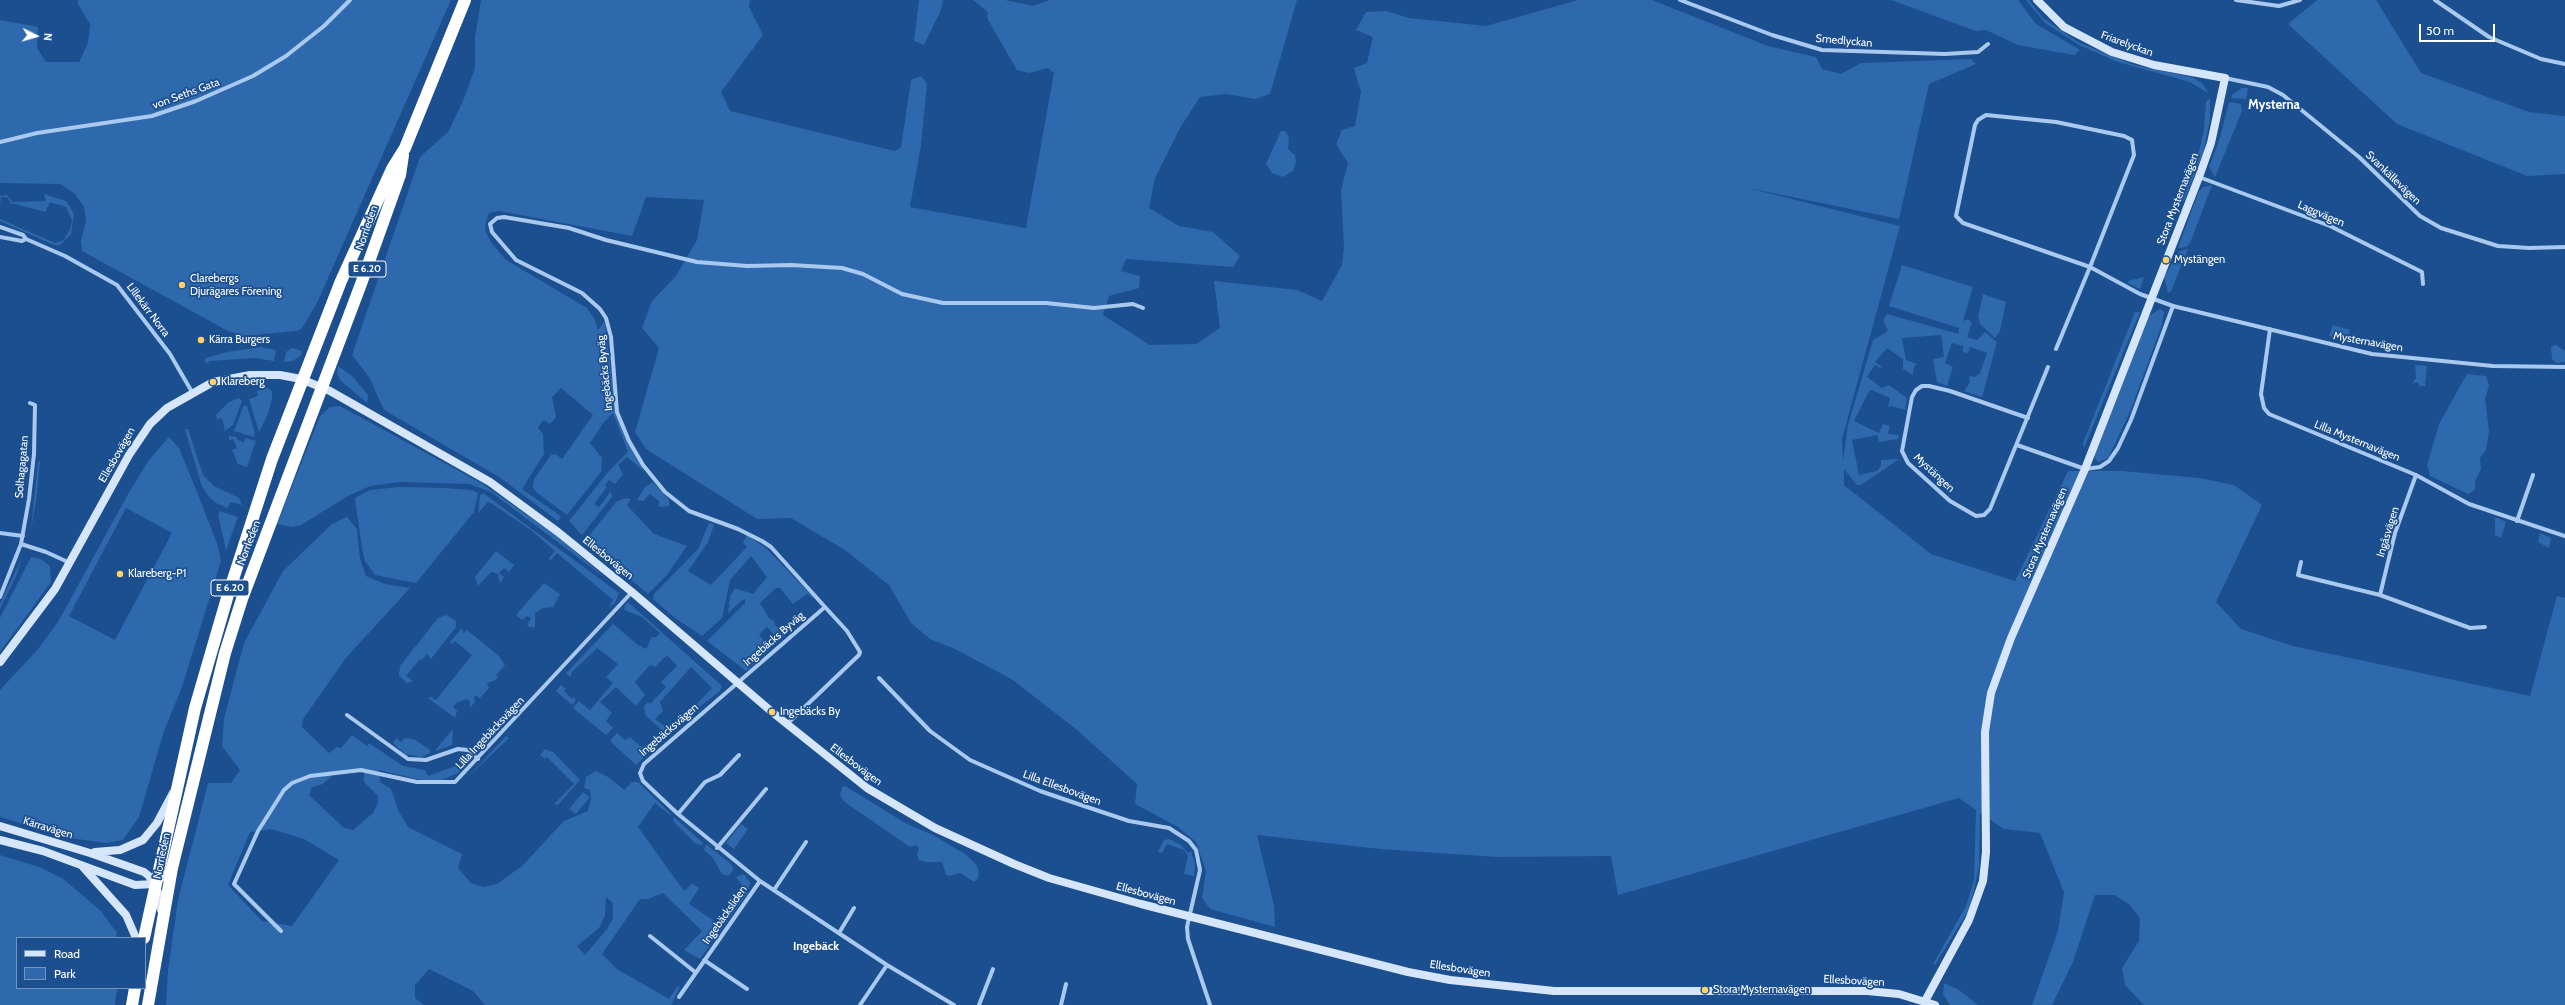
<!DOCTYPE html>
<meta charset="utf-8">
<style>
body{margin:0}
#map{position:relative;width:2565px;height:1005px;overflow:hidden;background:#1b4f8f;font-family:Cabin,sans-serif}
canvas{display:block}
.legend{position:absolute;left:16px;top:937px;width:130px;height:52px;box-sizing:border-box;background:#1b4f8f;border:1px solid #7695bc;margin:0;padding:5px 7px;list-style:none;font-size:12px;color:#fff}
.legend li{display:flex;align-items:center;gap:8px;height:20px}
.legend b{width:20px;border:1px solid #7695bc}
.north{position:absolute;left:16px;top:16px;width:40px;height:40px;-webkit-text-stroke:3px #1b4f8f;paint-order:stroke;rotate:95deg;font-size:11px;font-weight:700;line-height:16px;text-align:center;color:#fff}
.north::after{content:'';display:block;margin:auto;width:14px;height:18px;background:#fff;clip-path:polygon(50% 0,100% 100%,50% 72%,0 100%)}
.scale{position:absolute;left:2419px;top:24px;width:76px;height:18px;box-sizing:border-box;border:2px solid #fff;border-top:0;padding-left:5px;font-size:12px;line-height:14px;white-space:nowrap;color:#fff;-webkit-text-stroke:3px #1b4f8f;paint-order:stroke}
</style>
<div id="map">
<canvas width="2565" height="1005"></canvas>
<ul class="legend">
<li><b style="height:5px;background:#d6e6fa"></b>Road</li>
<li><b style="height:11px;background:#2e69ad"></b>Park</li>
</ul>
<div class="north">N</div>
<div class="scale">50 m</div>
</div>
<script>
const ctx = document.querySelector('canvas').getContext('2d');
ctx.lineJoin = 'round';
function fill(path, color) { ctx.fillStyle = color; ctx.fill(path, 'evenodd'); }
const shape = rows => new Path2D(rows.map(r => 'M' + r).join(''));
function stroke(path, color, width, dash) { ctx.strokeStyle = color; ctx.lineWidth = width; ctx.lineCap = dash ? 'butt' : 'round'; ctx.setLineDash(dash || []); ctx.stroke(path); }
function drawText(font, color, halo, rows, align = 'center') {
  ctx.font = font + ' Cabin,sans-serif'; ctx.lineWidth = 3.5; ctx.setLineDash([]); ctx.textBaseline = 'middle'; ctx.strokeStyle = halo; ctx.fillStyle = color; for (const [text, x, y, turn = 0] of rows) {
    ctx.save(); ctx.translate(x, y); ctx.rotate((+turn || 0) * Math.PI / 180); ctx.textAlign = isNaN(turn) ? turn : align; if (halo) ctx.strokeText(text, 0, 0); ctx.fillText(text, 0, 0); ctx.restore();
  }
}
fill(shape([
 [78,0,451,0,317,303,302,328,297,331,243,336,228,331,82,251,81,241,86,221,84,207,75,194,60,184,0,183,0,20,38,27,37,48,46,62,79,62,88,43,90,24,78,4],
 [481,0,750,0,749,7,763,35,721,92,730,111,895,151,901,147,911,80,921,76,927,83,921,145,910,207,1026,228,1054,73,1048,68,1029,73,1017,70,987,18,988,12,973,0,1005,0,1033,6,1050,0,1297,0,1270,94,1255,99,1226,94,1200,97,1180,128,1155,178,1149,208,1179,226,1213,232,1240,256,1233,267,1126,259,1121,271,1140,276,1139,288,1109,296,1103,315,1150,345,1196,344,1220,328,1214,281,1297,290,1322,301,1342,265,1344,248,1341,190,1348,163,1336,144,1342,130,1355,126,1361,92,1354,68,1367,63,1373,37,1356,30,1366,12,1386,11,1409,18,1486,26,1578,0,1652,0,1768,46,1816,57,1822,69,1841,74,1861,63,1971,59,1976,64,1929,84,1899,219,1748,188,1900,226,1842,439,1843,461,1848,425,1873,340,1888,331,1883,320,1887,314,1959,334,1959,328,1889,306,1902,265,1973,287,1963,321,1968,319,1972,323,1967,337,1977,340,1985,332,1997,342,1982,397,1964,391,1970,382,1969,376,1975,377,1980,373,1987,353,1970,347,1968,353,1963,352,1963,346,1952,343,1945,363,1953,367,1947,386,1937,382,1933,359,1944,357,1941,335,1902,338,1906,360,1917,364,1914,367,1913,375,1903,369,1903,359,1887,348,1875,362,1882,367,1880,368,1875,365,1867,377,1882,388,1889,385,1907,398,1905,410,1892,406,1888,407,1890,398,1871,390,1868,393,1854,421,1879,433,1883,424,1890,426,1888,434,1899,435,1898,439,1879,442,1877,435,1852,440,1859,475,1877,471,1881,466,1881,460,1899,459,1861,485,1857,485,1844,469,1844,485,1931,554,2015,581,2068,471,2122,471,2199,478,2234,485,2262,505,2216,602,2241,629,2293,646,2530,696,2557,596,2565,598,2565,1005,2144,1005,2125,985,2122,968,2139,941,2140,918,2129,904,2114,895,2095,895,2073,962,2052,1005,2032,1005,2058,931,2064,892,2040,833,2004,829,1980,813,1979,866,1974,891,1967,913,1935,965,1933,964,1966,906,1974,880,1976,810,1959,798,1618,895,1611,856,1497,857,1380,849,1257,835,1274,906,1275,927,1210,909,1202,898,1206,871,1196,842,1178,827,1135,804,1137,784,1077,730,1013,680,955,649,930,639,911,623,889,585,845,550,791,518,757,519,646,449,635,432,659,348,642,328,652,301,676,276,697,240,704,200,646,197,632,236,499,211,489,213,486,221,485,230,491,242,506,260,587,308,595,320,598,330,604,322,605,324,616,412,627,441,644,471,627,457,618,465,623,474,615,484,609,480,605,485,607,487,594,504,599,507,611,491,612,497,582,535,569,521,608,472,628,452,613,413,602,424,598,420,602,425,590,443,602,458,601,472,567,515,536,492,533,488,534,479,551,455,555,454,562,459,593,415,561,388,552,397,556,417,550,424,543,420,538,428,543,434,544,454,522,489,558,514,561,517,558,521,499,477,384,410,369,377,352,355,420,157,448,132,463,101,475,68,475,37],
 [919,0,943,0,941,10,924,45,914,41],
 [1891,0,2018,0,2036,24,2080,50,2074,55,2018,45,1986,30,1976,31],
 [2026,0,2029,0,2043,18,2078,42,2134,65,2192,77,2203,84,2208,93,2190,82,2118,62,2079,45,2045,23],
 [2317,0,2376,0,2421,73,2529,112,2565,116,2565,174,2527,176,2397,124,2288,24],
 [2242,88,2248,88,2246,99,2231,98,2233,94],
 [2210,98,2210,119,2203,153,2185,199,2176,210,2200,148,2204,129,2206,102],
 [2229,102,2241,104,2242,111,2215,177,2209,167,2220,138],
 [1281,131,1285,131,1289,137,1288,149,1295,155,1296,162,1293,171,1283,177,1272,173,1266,164],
 [2212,185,2190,243,2186,247,2178,248,2199,191,2204,187],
 [44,194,66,201,74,214,71,234,60,245,54,245,0,221,0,219,55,243,64,240,70,229,72,220,66,207,50,202,45,212,11,203,7,197,1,197,0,205,0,196,7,195,12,202,46,201],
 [2188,249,2171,291,2168,293,2164,277,2180,251],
 [2144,277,2140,289,2128,283,2128,281],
 [1983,294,2006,302,2000,331,1995,338,1980,324,1978,316],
 [2160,309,2164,312,2162,324,2130,412,2108,458,2099,462,2095,459,2095,452,2149,316],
 [2135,312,2140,312,2084,448,2083,443],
 [2333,325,2350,330,2349,334,2342,334,2340,339,2329,336],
 [2556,345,2565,351,2565,362,2556,363,2552,359,2551,347],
 [261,347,276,350,274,361,254,358,209,361,208,364,204,361,206,358,227,352],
 [292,348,302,351,301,355,293,361,284,362,286,352],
 [2415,365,2427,366,2425,386,2420,386,2417,382,2412,384,2416,378],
 [338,366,352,376,368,395,367,403,340,380,337,372],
 [2467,374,2486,376,2489,386,2485,399,2489,431,2486,450,2480,458,2481,469,2475,482,2475,490,2468,494,2430,476,2427,465,2439,424],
 [267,388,272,391,272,399,268,414,259,432,249,399,258,396,257,391],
 [239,398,242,401,233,425,225,431,222,418,217,419,216,415,229,402],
 [244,405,247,406,255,433,254,437,234,431],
 [340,406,481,483,556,535,608,580,491,492,469,484,401,482,370,486,348,496,301,525,291,527,277,524,320,416,330,407],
 [185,429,188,429,203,475,214,486,239,498,242,505,231,502,227,508,216,503,208,496,201,484],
 [229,436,237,437,237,440,244,442,245,438,256,441,247,467,238,464,232,450,237,448,233,439,229,440],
 [169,437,179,448,197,492,218,546,221,561,182,687,164,731,139,817,123,840,106,843,70,838,0,817,0,690,38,649,58,622,128,494,149,460],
 [126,508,172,533,115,640,69,616],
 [40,460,36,502,31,529,38,462],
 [653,482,669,500,669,506,661,507,658,505,660,502,650,494,643,501,637,500,645,487],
 [399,487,445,488,471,490,478,493,474,512,416,583,375,575,365,561,362,549,355,498,370,490],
 [483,493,619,593,615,603,608,607,613,600,557,553,550,561,549,558,555,551,532,531,491,503,488,502,478,513,480,495],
 [625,498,631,499,627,505,654,534,687,546,667,575,648,594,585,541,616,502],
 [220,511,238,517,226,550,218,514],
 [347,517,357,529,360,559,366,576,385,584,410,588,346,658,303,719,302,727,329,753,337,747,341,748,352,735,367,746,369,743,403,766,425,770,428,776,466,762,463,753,469,756,469,762,458,773,441,780,426,781,379,770,380,782,391,789,399,812,408,827,462,854,458,868,471,883,483,887,497,884,522,866,564,821,588,811,591,798,590,790,584,788,586,777,596,771,610,778,624,790,632,782,638,782,670,813,670,815,655,803,638,827,684,891,692,884,699,888,689,904,717,923,742,885,736,877,744,874,750,883,747,894,700,959,684,950,702,931,663,893,648,899,640,899,602,954,617,969,669,999,678,986,680,987,671,1005,485,1005,473,991,429,969,415,985,415,998,424,1005,166,1005,168,971,178,900,208,783,231,783,240,770,222,746,224,719,244,643,283,571,332,524],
 [364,770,364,782,378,796,378,803,373,813,353,830,344,828,309,795,312,787,323,784,335,773],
 [271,829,304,839,339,860,292,926,262,921,228,885,250,832],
 [606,897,613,903,613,918,607,929,585,955,577,946,599,928,605,916],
 [2495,517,2506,522,2501,538,2495,535],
 [709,523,714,525,708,542,688,571,711,585,747,547,743,543,747,535,767,549,815,599,807,594,793,604,780,588,776,588,760,603,769,618,775,622,774,624,786,635,779,640,767,627,759,635,771,648,746,671,707,641,745,603,745,599,742,600,728,613,730,596,735,588,753,594,767,577,751,556,730,580,722,618,702,636,675,618,653,599,654,594,698,549],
 [2540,533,2551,538,2549,548,2538,542],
 [496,551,514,565,509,572,504,568,499,573,504,577,500,583,498,574,491,572,478,586,475,577],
 [31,557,41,559,50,566,51,582,0,652,0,618],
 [21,560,17,574,0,609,0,604],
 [544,583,560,594,553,607,543,608,535,613,535,627,530,627,527,625,531,618,527,616,522,620,516,615],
 [628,602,722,686,720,691,693,712,691,710,712,688,691,667,660,702,663,711,655,719,670,730,686,717,689,717,670,733,665,733,645,715,644,706,648,702,650,704,666,687,661,682,677,666,667,655,655,667,651,665,649,666,635,682,645,695,636,706,616,687,600,702,612,713,606,721,613,728,606,735,573,708,579,701,590,710,613,683,606,677,618,664,597,648,572,672,570,677,566,673,613,624,638,645,646,649,652,637,656,637,660,633,642,617,624,610,625,605],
 [446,615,456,621,456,627,431,659,427,654,422,660,420,659,406,676,413,681,407,683,399,676,400,666,438,618],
 [461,629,463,629,463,634,467,630,498,655,505,665,496,675,498,677,496,680,487,683,489,688,480,698,474,695,475,702,470,708,470,701,466,699,456,703,453,707,457,711,455,718,428,698,431,697,436,700,472,655,455,641,452,644,450,642],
 [561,685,566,689,564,691,572,699,574,697,576,700,572,705,556,691],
 [453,729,452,745,436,751,436,749],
 [617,733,625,740,630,737,640,746,651,750,636,765,610,741],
 [506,736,509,738,469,776],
 [396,738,401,742,405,738,414,739,430,750,430,753,421,757,405,754,393,743],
 [545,749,553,752,580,780,558,805,554,804,574,784,547,757,545,759,540,755],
 [845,786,907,824,933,835,965,854,976,864,979,871,978,878,974,882,960,873,950,876,946,875,942,862,926,862,919,860,917,855,919,848,916,845,910,847,846,803,840,796,842,787],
 [583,792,590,797,576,814,569,809],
 [674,817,703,843,702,845,696,844,673,821],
 [741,824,748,829,734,849,726,843],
 [1169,839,1181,845,1188,853,1191,851,1195,864,1194,876,1184,874,1188,856,1184,850,1167,844,1162,853,1158,852,1164,840],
 [706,844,732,865,733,870,729,876,722,874,713,858,704,850],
 [0,855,39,867,62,878,101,911,117,933,116,938,17,938,17,988,117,988,115,1005,0,1005],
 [1944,983,1959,990,1978,1005,1950,1005,1943,994]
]), '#2e69ad');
stroke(shape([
 [1680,0,1772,35,1822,50,1945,54,1978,52,1988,44],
 [2236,0,2279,6,2300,0],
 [2435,0,2489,37,2541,59,2565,64],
 [2225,78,2268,87,2283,95,2359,157,2420,216,2441,228,2498,246,2529,248,2565,247],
 [0,142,37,133,152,116,196,101,253,76,286,56,324,26,350,0],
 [2199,177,2330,226,2422,272,2423,284],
 [0,227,23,235,26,239,65,256,117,285,170,354,192,392],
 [0,237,22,241,26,239],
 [2270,329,2261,394,2264,408,2269,414,2416,475,2469,504,2565,536],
 [2056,349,2090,267,1963,223,1956,216,1975,125,1978,120,1986,115,2056,122,2124,136,2132,140,2134,155,2090,267,2140,294,2173,306,2372,354,2493,366,2565,367],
 [2028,418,1950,391,1929,386,1922,386,1916,390,1912,397,1902,451,1908,463,1950,501,1976,516,1984,515,1990,509,2048,367],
 [2017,445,2085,469,2100,467,2109,461,2118,448,2131,420,2173,306],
 [2517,521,2533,475],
 [0,533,23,536],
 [21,544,46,552,70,563],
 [2301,562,2298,575,2380,595,2470,628,2485,627],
 [2380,595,2395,533,2416,475],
 [0,597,21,544,29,499,34,454,35,405,30,403],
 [879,678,930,731,970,760,1040,791,1084,806,1129,821,1169,828,1189,841,1196,850,1200,870,1187,927,1188,939,1210,1005],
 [347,715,408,759,426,760,458,749,468,750,478,759],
 [787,724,859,655,860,652,847,631,825,607],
 [678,814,705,782,720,775,739,755],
 [717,848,766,789],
 [774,890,806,842],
 [281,931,234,884,258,831,284,790,292,783,310,776,361,770,417,782,455,782,632,592],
 [839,933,854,908],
 [650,936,695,972],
 [704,960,747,989],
 [679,997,760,881],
 [860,1005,887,965],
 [954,1005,887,965,760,881,678,814,643,781,640,773,644,764,825,607,771,547,762,541,738,529,689,511,665,492,643,465,629,441,617,412,611,337,606,318,600,309,582,293,516,260,492,232,490,224,497,218,504,217,569,228,606,240,697,262,747,266,791,265,842,268,863,274,902,294,943,303,1046,303,1094,308,1133,304,1143,308],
 [979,1005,993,969],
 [1061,1005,1066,984]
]), '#a9c9ee', 4);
stroke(shape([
 [0,662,55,589,129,455,150,424,167,408,213,382,250,375,280,375,301,379,330,391,490,482,558,532,632,592,772,712,867,788,935,828,1014,864,1049,878,1141,904,1408,972,1450,980,1554,991,1867,991,1899,994,1935,1005],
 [0,826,90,853,144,872,149,876,158,892,161,910],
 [0,840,43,851,135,885,154,884,171,869],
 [95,852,120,850,143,840,157,823,173,793],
 [83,867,126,915,136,938],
 [1925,1001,1969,920,1983,881,1986,852,1985,732,1991,693,2011,638,2085,469,2199,177,2211,143,2225,78,2154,65,2112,52,2064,27,2037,0]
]), '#d6e6fa', 8);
stroke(shape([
 [144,938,195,708,227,598,272,459,341,281,392,169,405,148,465,0],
 [132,1005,135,988],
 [148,1005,172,868,225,653,242,599,361,284,400,175,403,155]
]), '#fff', 12);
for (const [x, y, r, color] of [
 [2166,260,4,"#ffd166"],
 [182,285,4,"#ffd166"],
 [201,340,4,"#ffd166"],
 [213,382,4,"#ffd166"],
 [120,574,4,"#ffd166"],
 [772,712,4,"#ffd166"],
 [1705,990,4,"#ffd166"]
]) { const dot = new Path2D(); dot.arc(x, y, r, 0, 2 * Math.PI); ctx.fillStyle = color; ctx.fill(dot); stroke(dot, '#1b4f8f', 1.5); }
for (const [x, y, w] of [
 [367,269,38],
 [230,588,38]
]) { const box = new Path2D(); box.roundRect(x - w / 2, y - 8, w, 16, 3); ctx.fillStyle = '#1b4f8f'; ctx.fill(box); stroke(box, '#fff', 1); }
drawText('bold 10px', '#fff', null, [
 ["E 6.20",367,269],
 ["E 6.20",230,588]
]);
drawText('11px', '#fff', '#1b4f8f', [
 ["Smedlyckan",1844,41,5],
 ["Friarelyckan",2127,44,20],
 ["von Seths Gata",186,94,-20],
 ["Svankällevägen",2393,178,44],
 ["Stora Mysternavägen",2178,199,-69],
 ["Laggvägen",2321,214,23],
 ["Norrleden",367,228,-71],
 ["Lillekärr Norra",148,310,53],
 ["Mysternavägen",2368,342,10],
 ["Ingebäcks Byväg",605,373,-96],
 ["Lilla Mysternavägen",2357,441,22],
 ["Ellesbovägen",117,455,-60],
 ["Solhagagatan",22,467,-85],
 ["Mystängen",1934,473,43],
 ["Ingåsvägen",2388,532,-73],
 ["Stora Mysternavägen",2045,533,-67],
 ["Norrleden",249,543,-69],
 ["Ellesbovägen",608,558,39],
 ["Ingebäcks Byväg",774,639,-41],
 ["Ingebäcksvägen",669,730,-41],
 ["Lilla Ingebäcksvägen",490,733,-47],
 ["Ellesbovägen",856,765,37],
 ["Lilla Ellesbovägen",1062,788,20],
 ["Kärravägen",48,828,17],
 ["Norrleden",162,856,-78],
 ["Ellesbovägen",1146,894,15],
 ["Ingebäcksliden",725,915,-55],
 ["Ellesbovägen",1460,969,9],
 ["Ellesbovägen",1854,981,3]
]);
drawText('11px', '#fff', '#1b4f8f', [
 ["Mystängen",2174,260],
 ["Clarebergs",190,279],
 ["Djurägares Förening",190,292],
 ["Kärra Burgers",209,340],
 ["Klareberg",221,382],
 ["Klareberg-P1",128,574],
 ["Ingebäcks By",780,712],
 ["Stora Mysternavägen",1713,990]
], 'left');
drawText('bold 12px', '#fff', '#1b4f8f', [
 ["Ingebäck",816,946]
]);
drawText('bold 13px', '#fff', '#1b4f8f', [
 ["Mysterna",2274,105]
]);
</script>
